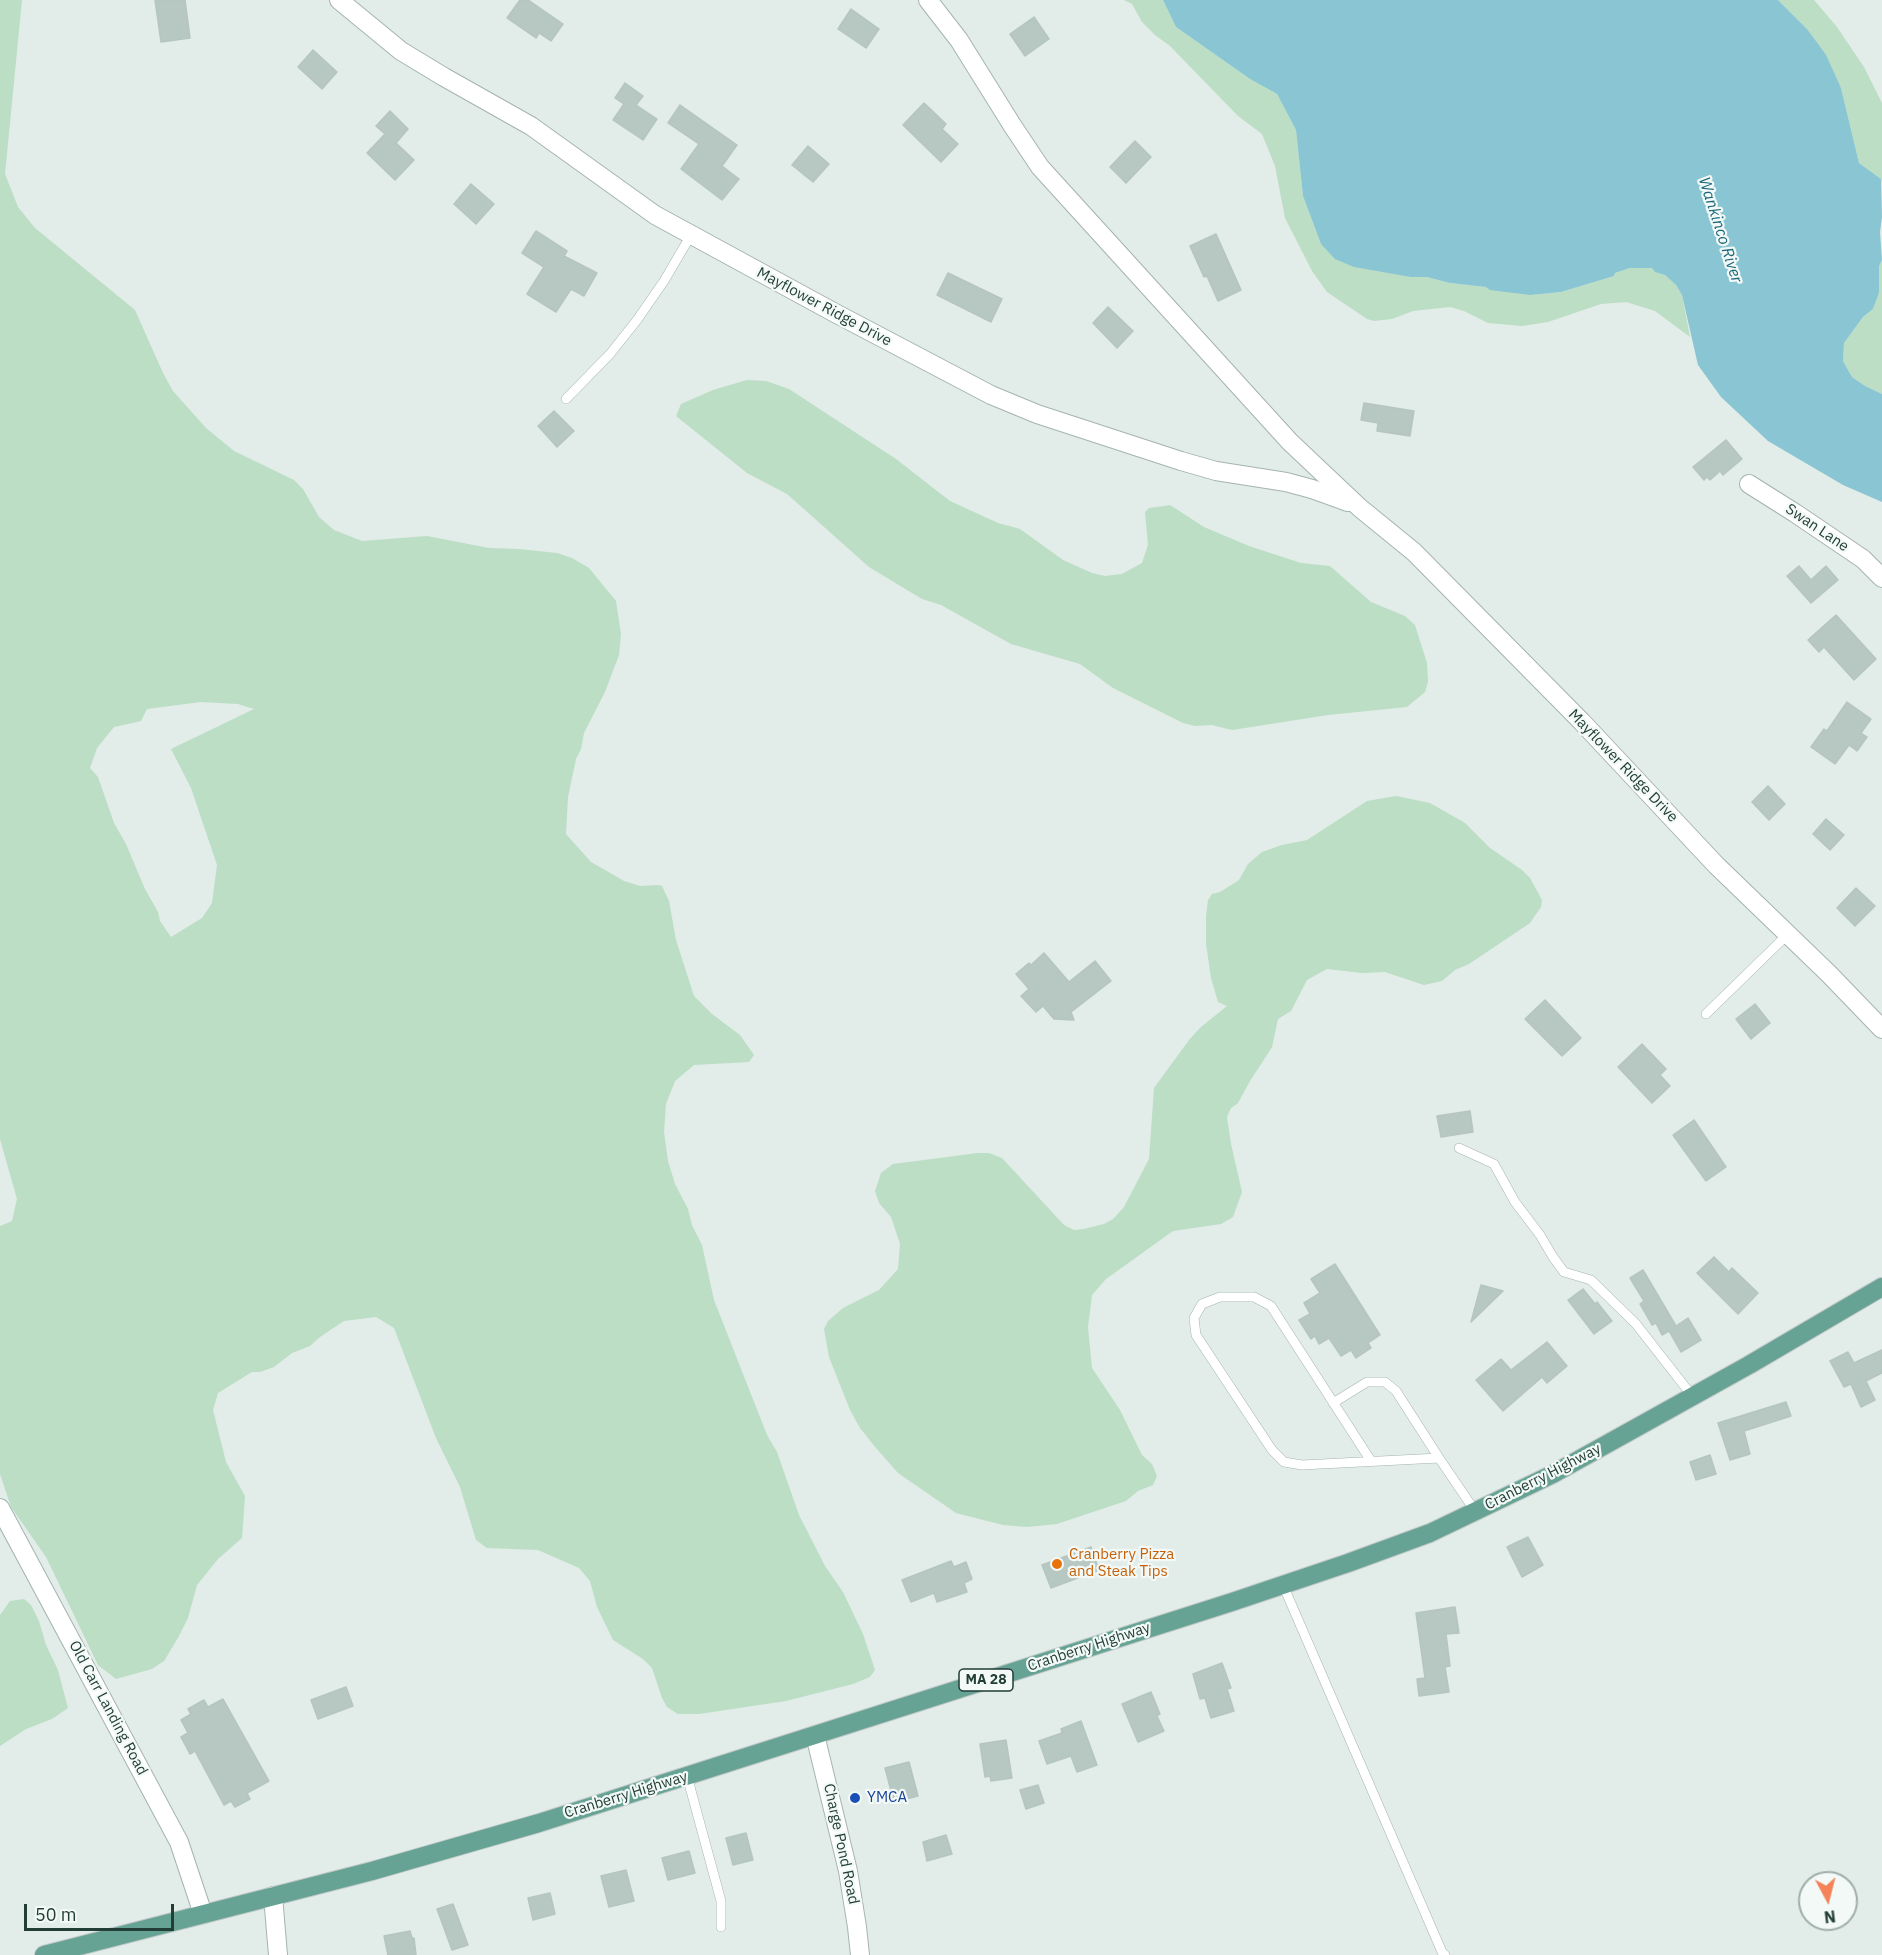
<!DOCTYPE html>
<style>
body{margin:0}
#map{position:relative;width:1882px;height:1955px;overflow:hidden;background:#e2ece8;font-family:"IBM Plex Sans",sans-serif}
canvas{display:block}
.north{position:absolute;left:1798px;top:1871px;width:60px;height:60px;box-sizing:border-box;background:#f3f9f6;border:2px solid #9faeaa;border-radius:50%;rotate:173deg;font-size:16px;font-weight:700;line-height:24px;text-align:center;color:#223e37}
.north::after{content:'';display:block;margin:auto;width:21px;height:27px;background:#f48359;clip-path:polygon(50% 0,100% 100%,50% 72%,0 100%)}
.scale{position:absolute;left:24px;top:1904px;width:150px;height:27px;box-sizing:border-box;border:3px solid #223e37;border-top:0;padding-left:8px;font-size:18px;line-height:21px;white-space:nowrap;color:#223e37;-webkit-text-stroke:4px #f3f9f6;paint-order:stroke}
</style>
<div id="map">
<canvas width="1882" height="1955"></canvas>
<div class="north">N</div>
<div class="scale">50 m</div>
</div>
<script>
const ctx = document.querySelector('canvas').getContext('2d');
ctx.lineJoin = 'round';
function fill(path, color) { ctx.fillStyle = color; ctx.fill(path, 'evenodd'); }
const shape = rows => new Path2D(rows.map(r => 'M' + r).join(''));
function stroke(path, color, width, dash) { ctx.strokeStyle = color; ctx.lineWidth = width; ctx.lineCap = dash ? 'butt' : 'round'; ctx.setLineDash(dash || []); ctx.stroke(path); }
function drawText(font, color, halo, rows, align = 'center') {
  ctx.font = font + ' "IBM Plex Sans",sans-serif'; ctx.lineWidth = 4.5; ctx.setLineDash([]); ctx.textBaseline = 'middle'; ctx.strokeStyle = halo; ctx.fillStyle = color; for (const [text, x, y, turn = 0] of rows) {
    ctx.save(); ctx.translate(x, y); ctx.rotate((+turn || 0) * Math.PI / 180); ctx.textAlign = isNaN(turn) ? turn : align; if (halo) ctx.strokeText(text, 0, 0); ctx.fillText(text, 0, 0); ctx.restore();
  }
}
fill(shape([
 [0,0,22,0,5,174,18,207,35,228,135,310,163,373,173,391,206,428,234,451,294,480,303,489,319,517,334,530,362,541,427,536,489,548,519,549,557,553,572,558,589,568,616,601,621,634,619,655,605,692,584,733,581,749,576,759,568,797,566,834,591,862,624,881,640,886,658,885,662,886,669,901,676,940,694,996,712,1014,740,1035,754,1055,749,1062,694,1065,675,1081,666,1104,664,1132,668,1161,675,1184,688,1209,692,1225,702,1245,714,1300,767,1435,777,1452,799,1515,825,1566,843,1592,863,1634,875,1670,870,1677,853,1684,786,1701,699,1714,678,1714,667,1707,662,1698,652,1668,643,1659,613,1640,597,1607,590,1581,579,1568,538,1550,487,1548,476,1540,460,1487,436,1438,394,1328,376,1317,344,1321,320,1337,310,1346,292,1353,274,1367,260,1372,252,1372,218,1393,213,1410,226,1462,245,1496,242,1538,218,1559,197,1585,188,1618,179,1636,164,1661,152,1669,116,1679,98,1665,46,1557,11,1507,0,1474,0,1226,12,1221,17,1199,0,1139],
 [201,702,238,704,254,709,171,749,191,788,217,865,212,903,202,918,171,937,160,921,158,912,145,889,126,844,114,823,98,777,90,768,97,748,114,727,141,721,147,709],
 [1124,0,1163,0,1176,27,1250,79,1277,94,1296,130,1303,196,1321,244,1411,277,1427,277,1450,283,1486,287,1530,295,1561,292,1614,276,1615,273,1630,268,1652,268,1656,272,1665,275,1676,285,1682,295,1690,337,1655,311,1626,302,1601,304,1548,322,1522,326,1488,323,1464,311,1450,307,1413,311,1392,319,1374,321,1367,319,1327,292,1312,271,1285,218,1275,166,1262,134,1238,116,1170,46,1155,35,1142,22,1132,4],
 [1778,0,1814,0,1837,27,1864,67,1882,103,1882,185,1881,179,1859,163,1841,88,1807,29],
 [1882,260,1882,394,1865,386,1852,377,1843,361,1844,343,1863,317,1873,309,1879,293,1879,266],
 [747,380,766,381,789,389,896,459,950,501,998,523,1020,529,1063,560,1092,573,1105,576,1122,574,1142,563,1148,545,1145,512,1149,508,1164,506,1170,505,1204,527,1249,546,1301,563,1330,566,1371,602,1405,616,1415,625,1427,663,1428,682,1425,692,1407,707,1328,715,1232,730,1212,725,1195,726,1183,723,1113,688,1080,664,1011,644,941,605,922,599,869,567,787,494,747,473,676,416,681,404,713,390],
 [1396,796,1430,803,1465,823,1490,848,1522,870,1530,878,1542,900,1541,907,1530,923,1469,964,1455,970,1442,981,1424,985,1385,972,1362,973,1327,969,1307,980,1291,1011,1278,1019,1272,1047,1250,1081,1238,1103,1231,1108,1227,1117,1231,1144,1242,1192,1233,1217,1221,1224,1173,1231,1106,1279,1092,1295,1088,1327,1092,1368,1120,1410,1142,1455,1152,1464,1157,1476,1153,1485,1138,1491,1126,1501,1057,1524,1027,1527,1003,1525,956,1513,898,1473,876,1448,860,1428,850,1410,829,1357,824,1329,828,1321,843,1308,879,1290,898,1269,900,1244,891,1217,879,1203,875,1191,881,1173,893,1164,978,1153,989,1153,1002,1158,1064,1225,1074,1230,1084,1229,1104,1224,1113,1219,1124,1207,1149,1159,1154,1088,1189,1040,1201,1027,1227,1006,1218,1002,1211,978,1206,944,1206,917,1208,900,1212,894,1220,892,1239,880,1248,864,1262,852,1282,845,1307,840,1367,801],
 [24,1599,31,1605,39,1621,46,1645,58,1670,68,1708,52,1719,26,1729,0,1746,0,1615,10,1601]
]), '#bbdec5');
fill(shape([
 [1163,0,1778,0,1807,29,1826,55,1841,88,1859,163,1881,179,1882,217,1880,232,1882,260,1879,266,1879,293,1873,309,1863,317,1844,343,1843,361,1852,377,1865,386,1882,394,1882,502,1843,485,1768,441,1721,397,1698,365,1682,295,1676,285,1665,275,1655,272,1652,268,1630,268,1615,273,1614,276,1561,292,1530,295,1490,290,1486,287,1450,283,1427,277,1411,277,1354,267,1335,259,1321,244,1303,196,1296,130,1277,94,1250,79,1176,27]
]), '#89c5d2');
const building = shape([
 [155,0,185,0,190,38,161,42,155,0],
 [520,0,528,0,563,24,551,41,539,33,536,38,507,18,520,0],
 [851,9,879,29,866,48,838,29,851,9],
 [1034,17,1049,39,1025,56,1010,34,1034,17],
 [313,50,337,72,322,89,298,67,313,50],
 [625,83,643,96,636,105,657,119,643,140,613,120,624,104,615,98,625,83],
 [924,103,946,124,942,129,958,144,941,162,903,125,924,103],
 [680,105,737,145,722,166,739,179,722,200,681,169,699,144,668,123,680,105],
 [390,111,408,129,396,143,414,160,395,180,367,153,385,134,376,126,390,111],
 [1135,141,1151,157,1126,183,1110,167,1135,141],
 [808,146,829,164,813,182,792,165,808,146],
 [471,184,494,204,476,224,454,204,471,184],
 [536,231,567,251,564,256,597,273,584,296,571,289,556,312,527,294,544,267,522,253,536,231],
 [1216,234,1241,290,1218,301,1207,276,1204,277,1190,246,1216,234],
 [948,273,1002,299,991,322,937,295,948,273],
 [1108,307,1133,331,1117,348,1093,323,1108,307],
 [1364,403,1414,411,1410,436,1377,431,1378,423,1361,420,1364,403],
 [554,411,574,431,557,447,538,426,554,411],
 [1726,440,1742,459,1723,475,1720,471,1710,480,1707,477,1704,480,1693,467,1726,440],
 [1799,566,1811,580,1826,566,1838,580,1811,603,1787,576,1799,566],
 [1836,615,1876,659,1854,680,1824,647,1819,652,1808,640,1836,615],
 [1847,702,1871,719,1861,733,1867,737,1857,751,1849,745,1835,764,1811,747,1824,729,1827,731,1847,702],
 [1768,786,1785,804,1769,820,1752,802,1768,786],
 [1826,819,1844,835,1830,850,1813,834,1826,819],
 [1856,888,1875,906,1855,926,1837,908,1856,888],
 [1044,953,1069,982,1095,961,1111,981,1071,1012,1074,1020,1054,1019,1043,1006,1036,1012,1021,996,1029,989,1016,974,1029,963,1031,965,1044,953],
 [1545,1000,1581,1038,1562,1056,1525,1019,1545,1000],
 [1755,1004,1770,1023,1751,1039,1736,1019,1755,1004],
 [1642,1044,1666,1069,1660,1075,1670,1086,1652,1103,1618,1067,1642,1044],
 [1470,1111,1473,1132,1441,1137,1437,1116,1470,1111],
 [1694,1120,1726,1167,1706,1181,1673,1135,1694,1120],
 [1714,1257,1729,1272,1732,1268,1758,1293,1738,1314,1697,1273,1714,1257],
 [1335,1264,1380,1335,1368,1343,1371,1348,1356,1358,1351,1350,1341,1356,1329,1338,1319,1344,1315,1336,1311,1339,1299,1320,1310,1314,1304,1303,1320,1293,1311,1279,1335,1264],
 [1643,1270,1676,1326,1688,1318,1701,1340,1681,1352,1669,1331,1662,1335,1656,1323,1652,1325,1640,1304,1644,1301,1630,1278,1643,1270],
 [1481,1285,1503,1291,1471,1322,1481,1285],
 [1583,1289,1595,1304,1597,1302,1612,1321,1594,1334,1568,1300,1583,1289],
 [1547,1342,1567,1366,1547,1383,1542,1377,1503,1411,1476,1380,1501,1359,1511,1370,1547,1342],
 [1882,1350,1882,1373,1866,1381,1875,1400,1861,1407,1851,1384,1844,1387,1830,1361,1848,1352,1854,1363,1882,1350],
 [1786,1402,1791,1416,1744,1431,1750,1454,1730,1460,1718,1423,1786,1402],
 [1710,1455,1716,1474,1696,1480,1690,1462,1710,1455],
 [1528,1537,1543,1565,1522,1577,1507,1547,1528,1537],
 [1091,1547,1099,1570,1051,1588,1042,1565,1091,1547],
 [951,1561,954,1567,966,1562,972,1579,964,1583,967,1592,937,1602,934,1593,911,1602,902,1580,951,1561],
 [1455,1607,1459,1633,1446,1634,1450,1666,1445,1667,1449,1692,1419,1696,1417,1679,1425,1678,1416,1613,1455,1607],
 [1222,1663,1231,1688,1227,1689,1234,1711,1211,1718,1205,1698,1200,1699,1193,1674,1222,1663],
 [346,1687,353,1706,318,1719,311,1700,346,1687],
 [1151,1692,1160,1714,1157,1716,1164,1731,1138,1742,1122,1704,1151,1692],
 [223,1699,269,1781,247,1793,250,1799,235,1807,231,1801,224,1805,195,1751,190,1754,181,1737,188,1733,181,1720,191,1714,188,1709,204,1700,208,1707,223,1699],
 [1081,1721,1097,1765,1077,1772,1071,1756,1047,1764,1039,1741,1062,1733,1061,1729,1081,1721],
 [1006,1740,1012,1778,991,1781,990,1776,985,1777,980,1744,1006,1740],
 [909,1762,918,1796,894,1802,885,1768,909,1762],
 [1038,1785,1044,1803,1026,1809,1020,1790,1038,1785],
 [746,1833,753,1860,733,1865,726,1838,746,1833],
 [946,1835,952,1854,927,1861,923,1842,946,1835],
 [689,1851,695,1873,668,1880,662,1858,689,1851],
 [626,1870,634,1901,609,1907,601,1876,626,1870],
 [550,1893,555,1914,533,1920,528,1898,550,1893],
 [453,1904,468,1945,452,1950,437,1909,453,1904],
 [410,1931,412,1938,414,1938,416,1955,388,1955,384,1936,410,1931]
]);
fill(building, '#b7c7c1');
stroke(building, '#b4c6bf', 1.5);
const service = shape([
 [566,399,610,354,637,320,664,281,691,235],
 [1706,1014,1788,934],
 [1459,1148,1494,1164,1515,1202,1540,1235,1553,1257,1564,1272,1591,1280,1636,1324,1693,1397],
 [1333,1403,1367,1382,1385,1382,1396,1391,1439,1458],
 [1371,1461,1271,1306,1254,1297,1220,1297,1202,1304,1194,1318,1196,1335,1272,1450,1284,1462,1302,1465,1439,1458,1475,1511],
 [1283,1585,1442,1952,1445,1955],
 [687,1776,721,1901,721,1927]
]);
const minor = shape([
 [339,0,401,51,444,77,531,126,655,215,835,313,991,395,1037,414,1181,461,1216,471,1286,482,1312,489,1348,502],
 [928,0,959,40,1012,125,1040,167,1290,442,1360,508,1414,552,1582,722,1716,865,1829,974,1882,1029],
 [1749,484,1795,513,1863,559,1882,578],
 [0,1508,179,1842,203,1914],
 [815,1735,848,1871,857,1927,860,1955],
 [273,1896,278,1955]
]);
const primary = shape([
 [44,1955,372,1871,539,1823,1232,1602,1348,1563,1430,1533,1553,1474,1749,1365,1882,1287]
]);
stroke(service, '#a5b4af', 10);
stroke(minor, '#a5b4af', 20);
stroke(primary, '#c1c9c7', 20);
stroke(service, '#fff', 9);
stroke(minor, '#fff', 18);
stroke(primary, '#66a395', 18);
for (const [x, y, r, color] of [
 [1057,1564,6,"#e8710a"],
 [855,1798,6,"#1a4fb4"]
]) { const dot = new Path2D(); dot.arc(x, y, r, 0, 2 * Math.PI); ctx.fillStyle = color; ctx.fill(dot); stroke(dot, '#f3f9f6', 2); }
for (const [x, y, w] of [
 [986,1680,54]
]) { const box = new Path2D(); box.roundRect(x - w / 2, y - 11, w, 22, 4.5); ctx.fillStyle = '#f3f9f6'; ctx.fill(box); stroke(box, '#223e37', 1.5); }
drawText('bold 14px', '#223e37', null, [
 ["MA 28",986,1680]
]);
drawText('15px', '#223e37', '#f3f9f6', [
 ["Mayflower Ridge Drive",824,307,28],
 ["Swan Lane",1817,528,34],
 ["Mayflower Ridge Drive",1623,766,46],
 ["Cranberry Highway",1543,1477,-27],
 ["Cranberry Highway",1089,1647,-18],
 ["Old Carr Landing Road",108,1708,62],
 ["Cranberry Highway",626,1795,-17],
 ["Charge Pond Road",841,1844,78]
]);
drawText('15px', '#c56008', '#f3f9f6', [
 ["Cranberry Pizza",1069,1555],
 ["and Steak Tips",1069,1572]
], 'left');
drawText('15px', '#164399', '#f3f9f6', [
 ["YMCA",867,1798]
], 'left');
drawText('italic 16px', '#1b687b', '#f3f9f6', [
 ["Wankinco River",1720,230,72]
]);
</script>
